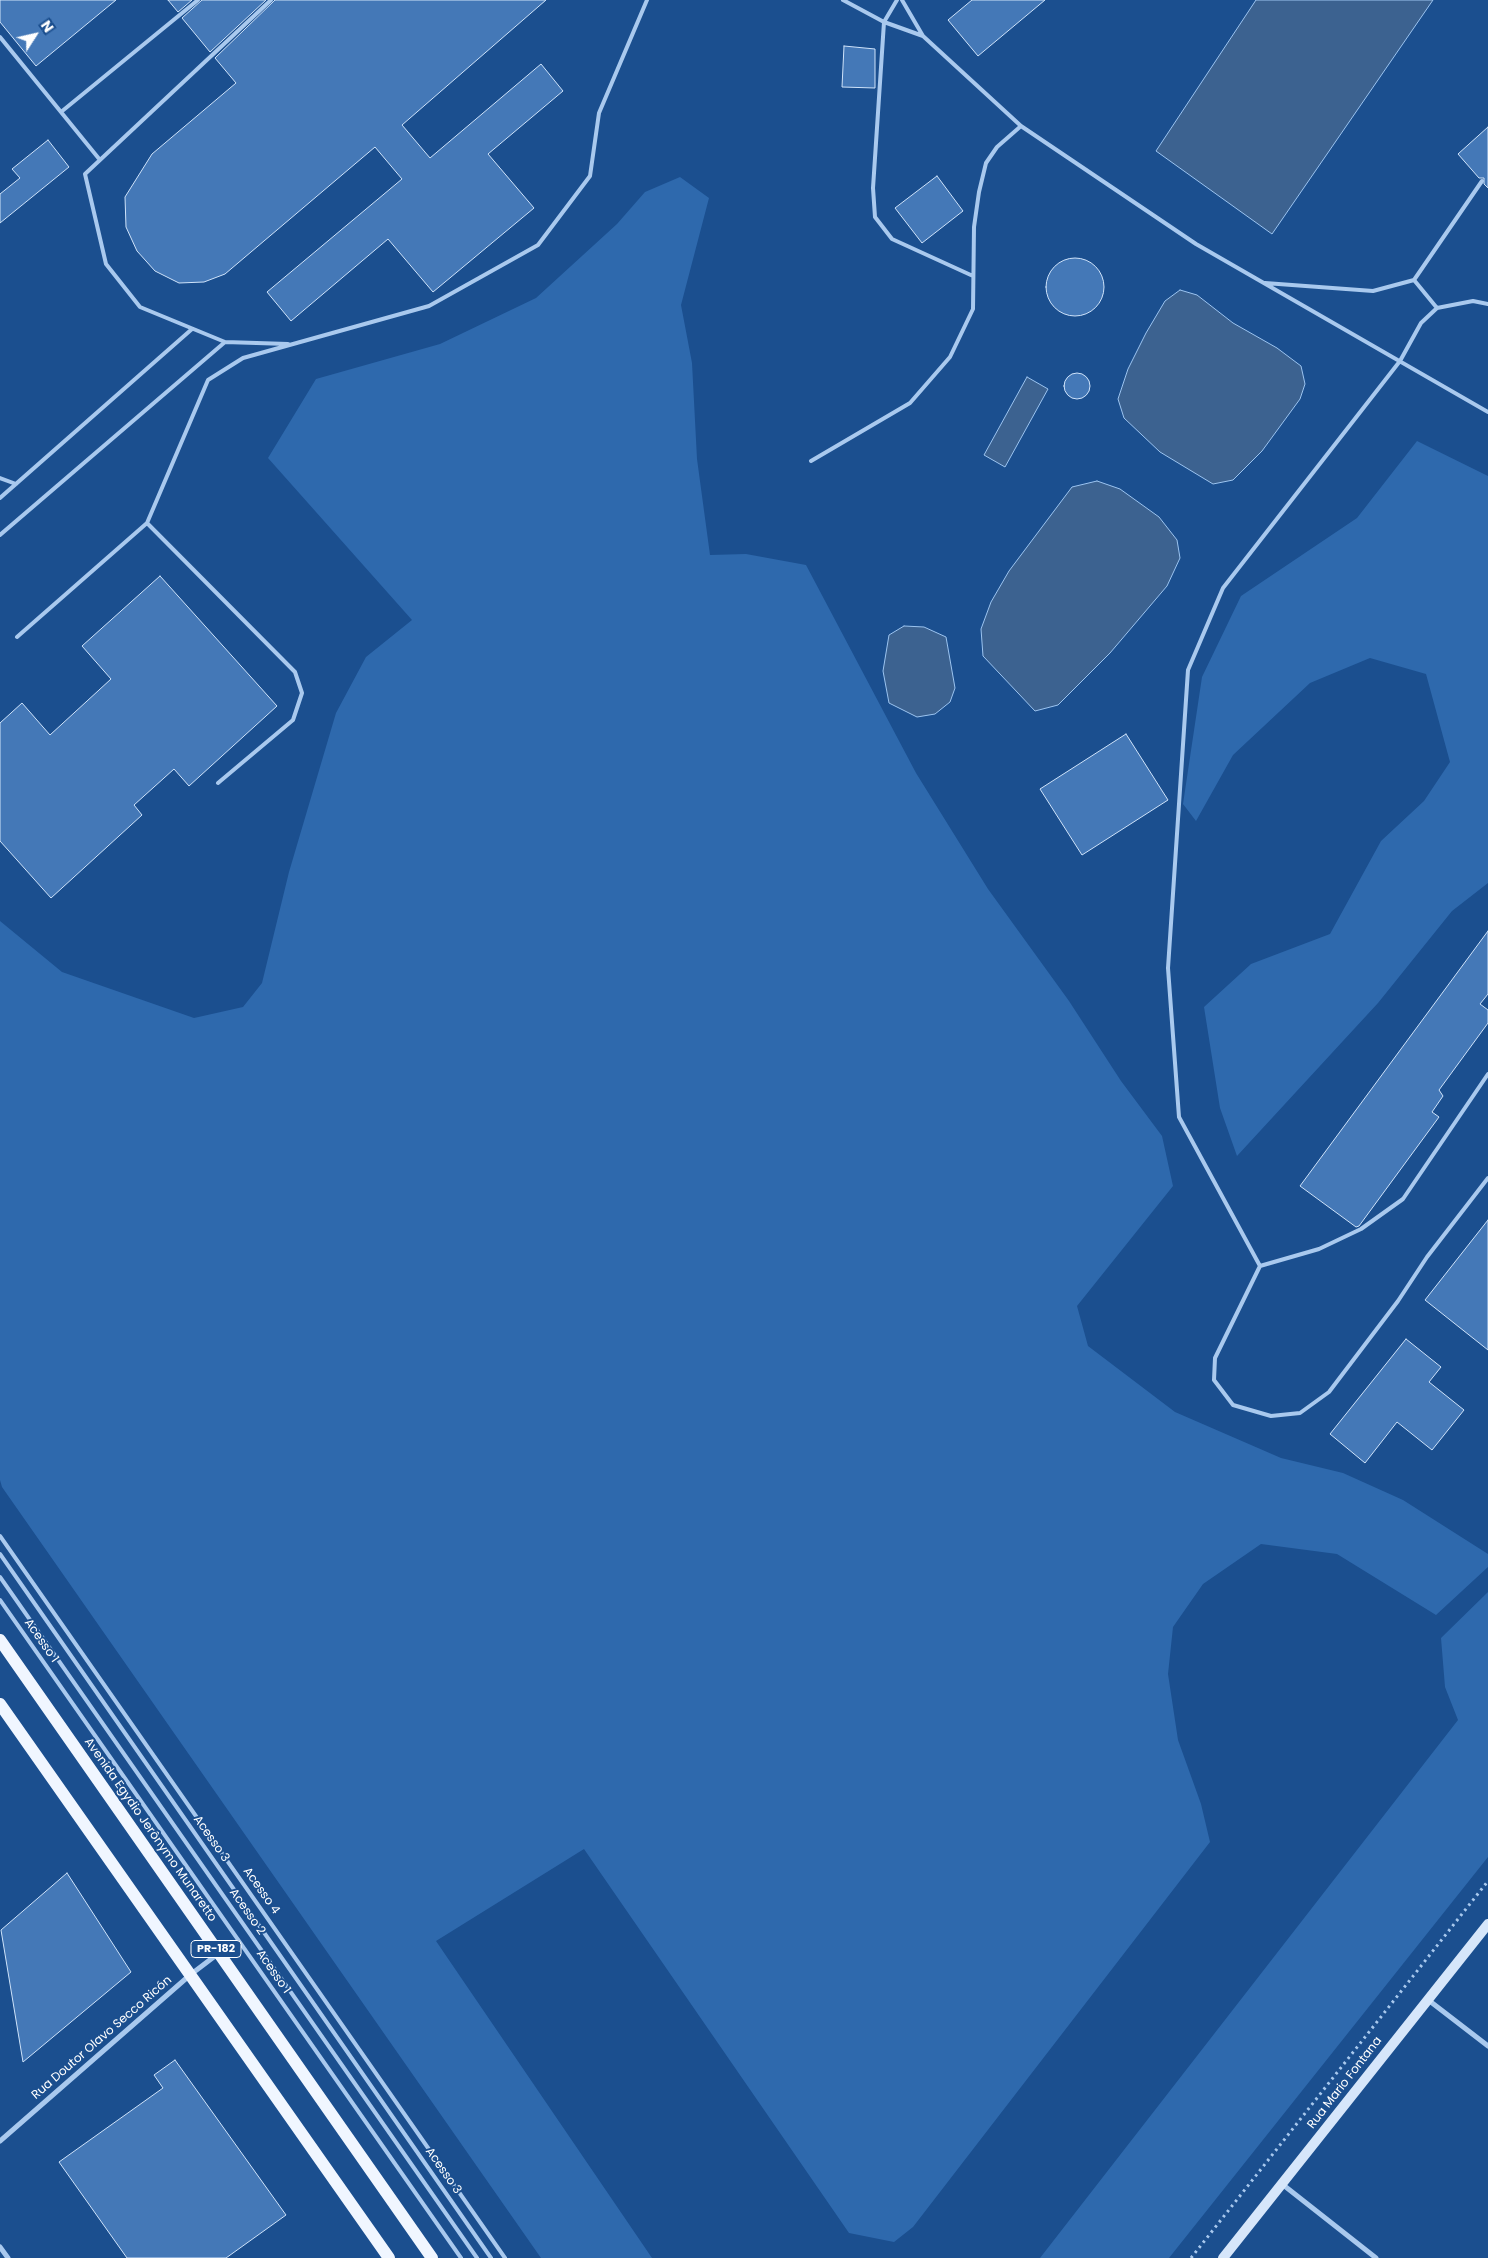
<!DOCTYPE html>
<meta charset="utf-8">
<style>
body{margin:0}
#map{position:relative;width:1488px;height:2258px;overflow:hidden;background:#1b4f8f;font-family:Poppins,sans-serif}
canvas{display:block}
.north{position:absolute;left:10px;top:10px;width:50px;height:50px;-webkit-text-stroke:4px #1b4f8f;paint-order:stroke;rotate:55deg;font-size:14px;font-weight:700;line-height:20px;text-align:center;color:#fff}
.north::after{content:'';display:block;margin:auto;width:18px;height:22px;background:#fff;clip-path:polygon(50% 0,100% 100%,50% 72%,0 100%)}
</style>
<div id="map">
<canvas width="1488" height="2258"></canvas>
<div class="north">N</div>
</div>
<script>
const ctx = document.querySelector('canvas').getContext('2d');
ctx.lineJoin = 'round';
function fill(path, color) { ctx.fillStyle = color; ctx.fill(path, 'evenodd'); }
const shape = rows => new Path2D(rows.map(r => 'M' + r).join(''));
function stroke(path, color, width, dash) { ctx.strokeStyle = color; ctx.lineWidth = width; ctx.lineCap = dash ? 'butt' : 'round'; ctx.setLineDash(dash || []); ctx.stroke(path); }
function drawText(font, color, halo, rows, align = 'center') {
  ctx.font = font + ' Poppins,sans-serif'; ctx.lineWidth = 4; ctx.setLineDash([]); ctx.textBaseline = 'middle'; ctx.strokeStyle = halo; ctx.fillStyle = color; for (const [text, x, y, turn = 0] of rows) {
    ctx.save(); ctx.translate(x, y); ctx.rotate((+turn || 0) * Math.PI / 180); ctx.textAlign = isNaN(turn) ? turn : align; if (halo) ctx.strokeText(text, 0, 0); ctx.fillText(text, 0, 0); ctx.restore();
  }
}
fill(shape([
 [680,177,709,198,681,305,692,363,697,459,710,555,746,554,806,565,916,773,988,889,1069,1001,1121,1081,1162,1136,1173,1186,1077,1306,1088,1346,1175,1412,1281,1458,1343,1473,1403,1500,1488,1554,1488,1567,1436,1615,1337,1554,1261,1544,1203,1584,1173,1627,1168,1674,1178,1740,1201,1804,1210,1842,913,2227,894,2242,849,2233,584,1849,436,1941,652,2258,541,2258,2,1487,0,1480,0,921,62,972,194,1018,243,1007,262,983,289,872,336,713,366,657,412,620,268,458,316,379,440,344,536,298,617,224,645,192],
 [1417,441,1488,476,1488,883,1452,911,1378,1003,1237,1156,1220,1108,1204,1007,1251,964,1330,934,1381,841,1424,801,1450,762,1426,674,1370,658,1310,683,1233,755,1196,821,1183,804,1202,677,1241,596,1357,518],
 [1488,1592,1488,1857,1169,2258,1040,2258,1458,1720,1445,1687,1441,1638]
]), '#2e69ad');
const water = shape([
 [1256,0,1433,0,1272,234,1156,151,1256,0],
 [1180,290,1197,295,1233,323,1277,348,1301,366,1305,384,1300,399,1262,451,1233,480,1213,484,1160,452,1124,418,1118,399,1128,369,1146,333,1165,301,1180,290],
 [1027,377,1048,389,1005,467,984,455,1027,377],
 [1097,481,1120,489,1159,517,1177,540,1180,558,1167,586,1110,653,1058,705,1035,711,983,656,981,629,991,602,1009,571,1072,487,1097,481],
 [904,626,924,627,946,637,955,688,950,702,935,714,917,717,889,703,883,671,889,635,904,626]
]);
fill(water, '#3c6290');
stroke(water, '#9cc4f0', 1);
const building = shape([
 [0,0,116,0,36,66,0,22,0,0],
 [168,0,192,0,178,12,168,0],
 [202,0,266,0,210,52,182,18,202,0],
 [275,0,546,0,402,125,430,158,541,64,563,91,488,154,534,208,433,292,388,239,291,321,267,292,402,179,375,147,225,274,204,282,179,283,155,271,137,251,126,227,125,197,152,154,236,83,215,58,275,0],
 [972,0,1045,0,978,56,948,20,972,0],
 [844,46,875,49,875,88,842,87,844,46],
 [1488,127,1488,188,1484,184,1484,178,1479,178,1458,154,1488,127],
 [48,140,69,167,0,223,0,194,20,178,12,169,48,140],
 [937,176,963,211,922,243,895,208,937,176],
 '1046 287a29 29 0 1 1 58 0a29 29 0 1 1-58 0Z',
 '1064 386a13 13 0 1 1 26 0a13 13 0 1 1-26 0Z',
 [160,576,277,706,189,786,174,769,134,805,142,815,51,898,0,841,0,723,22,703,50,735,111,679,82,646,160,576],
 [1126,734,1168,800,1082,855,1040,789,1126,734],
 [1488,931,1488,994,1480,1004,1488,1010,1488,1023,1439,1090,1443,1096,1432,1112,1439,1117,1359,1226,1356,1227,1300,1186,1488,931],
 [1488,1220,1488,1350,1425,1300,1488,1220],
 [1406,1339,1441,1367,1429,1382,1464,1410,1432,1450,1397,1422,1365,1463,1330,1434,1406,1339],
 [67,1873,131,1972,23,2062,1,1930,67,1873],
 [175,2060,286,2215,226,2258,127,2258,59,2162,163,2088,154,2075,175,2060]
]);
fill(building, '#4478b7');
stroke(building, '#cfe3fa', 1);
stroke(shape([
 [1191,2258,1488,1881]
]), '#a9c9ee', 3, [2.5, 4]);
stroke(shape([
 [271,0,85,174,106,264,140,307,225,342,288,344],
 [843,0,884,22,873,188,875,217,892,239,973,276],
 [897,0,884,22,923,36],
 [902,0,923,36,1021,126],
 [0,37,100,160],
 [61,112,198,0],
 [1414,280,1437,308],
 [1265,283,1373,291,1414,280,1482,181],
 [1488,304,1473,301,1437,308,1421,323,1400,361,1223,588,1188,670,1168,968,1179,1117,1260,1266,1319,1249,1361,1229,1403,1199,1488,1074],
 [811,461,910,403,950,357,973,309,974,227,979,192,986,163,997,147,1021,126,1196,244,1488,412],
 [0,478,16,484],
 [0,498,192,329],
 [147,523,295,672,302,693,293,720,218,783],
 [0,535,225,342],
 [17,637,147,523,208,380,243,358,429,306,538,245,590,176,599,113,647,0],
 [1260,1266,1215,1358,1214,1380,1233,1405,1271,1416,1300,1413,1329,1392,1398,1301,1427,1257,1488,1178],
 [0,1536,505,2258],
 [0,1554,491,2258],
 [0,1577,477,2258],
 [0,1600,461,2258]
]), '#a9c9ee', 4);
stroke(shape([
 [1427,1999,1488,2046],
 [0,2141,190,1975,219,1953],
 [1282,2184,1376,2258],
 [0,2247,8,2258]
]), '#a9c9ee', 5);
stroke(shape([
 [1223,2258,1488,1924]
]), '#d6e6fa', 10);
stroke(shape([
 [0,1640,432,2258],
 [0,1704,389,2258]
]), '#f0f6ff', 12);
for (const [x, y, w] of [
 [216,1949,50]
]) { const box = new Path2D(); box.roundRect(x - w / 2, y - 8.5, w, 17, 4); ctx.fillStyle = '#1b4f8f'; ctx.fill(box); stroke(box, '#fff', 1); }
drawText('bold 11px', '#fff', null, [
 ["PR-182",216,1949]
]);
drawText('12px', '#fff', '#1b4f8f', [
 ["Acesso 1",41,1641,55],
 ["Avenida Egydio Jerônymo Munaretto",150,1830,55],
 ["Acesso 3",211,1839,55],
 ["Acesso 4",261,1891,55],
 ["Acesso 2",247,1912,55],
 ["Acesso 1",273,1972,55],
 ["Rua Doutor Olavo Secco Ricón",102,2038,-41],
 ["Rua Mario Fontana",1345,2083,-52],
 ["Acesso 3",443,2171,55]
]);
</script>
